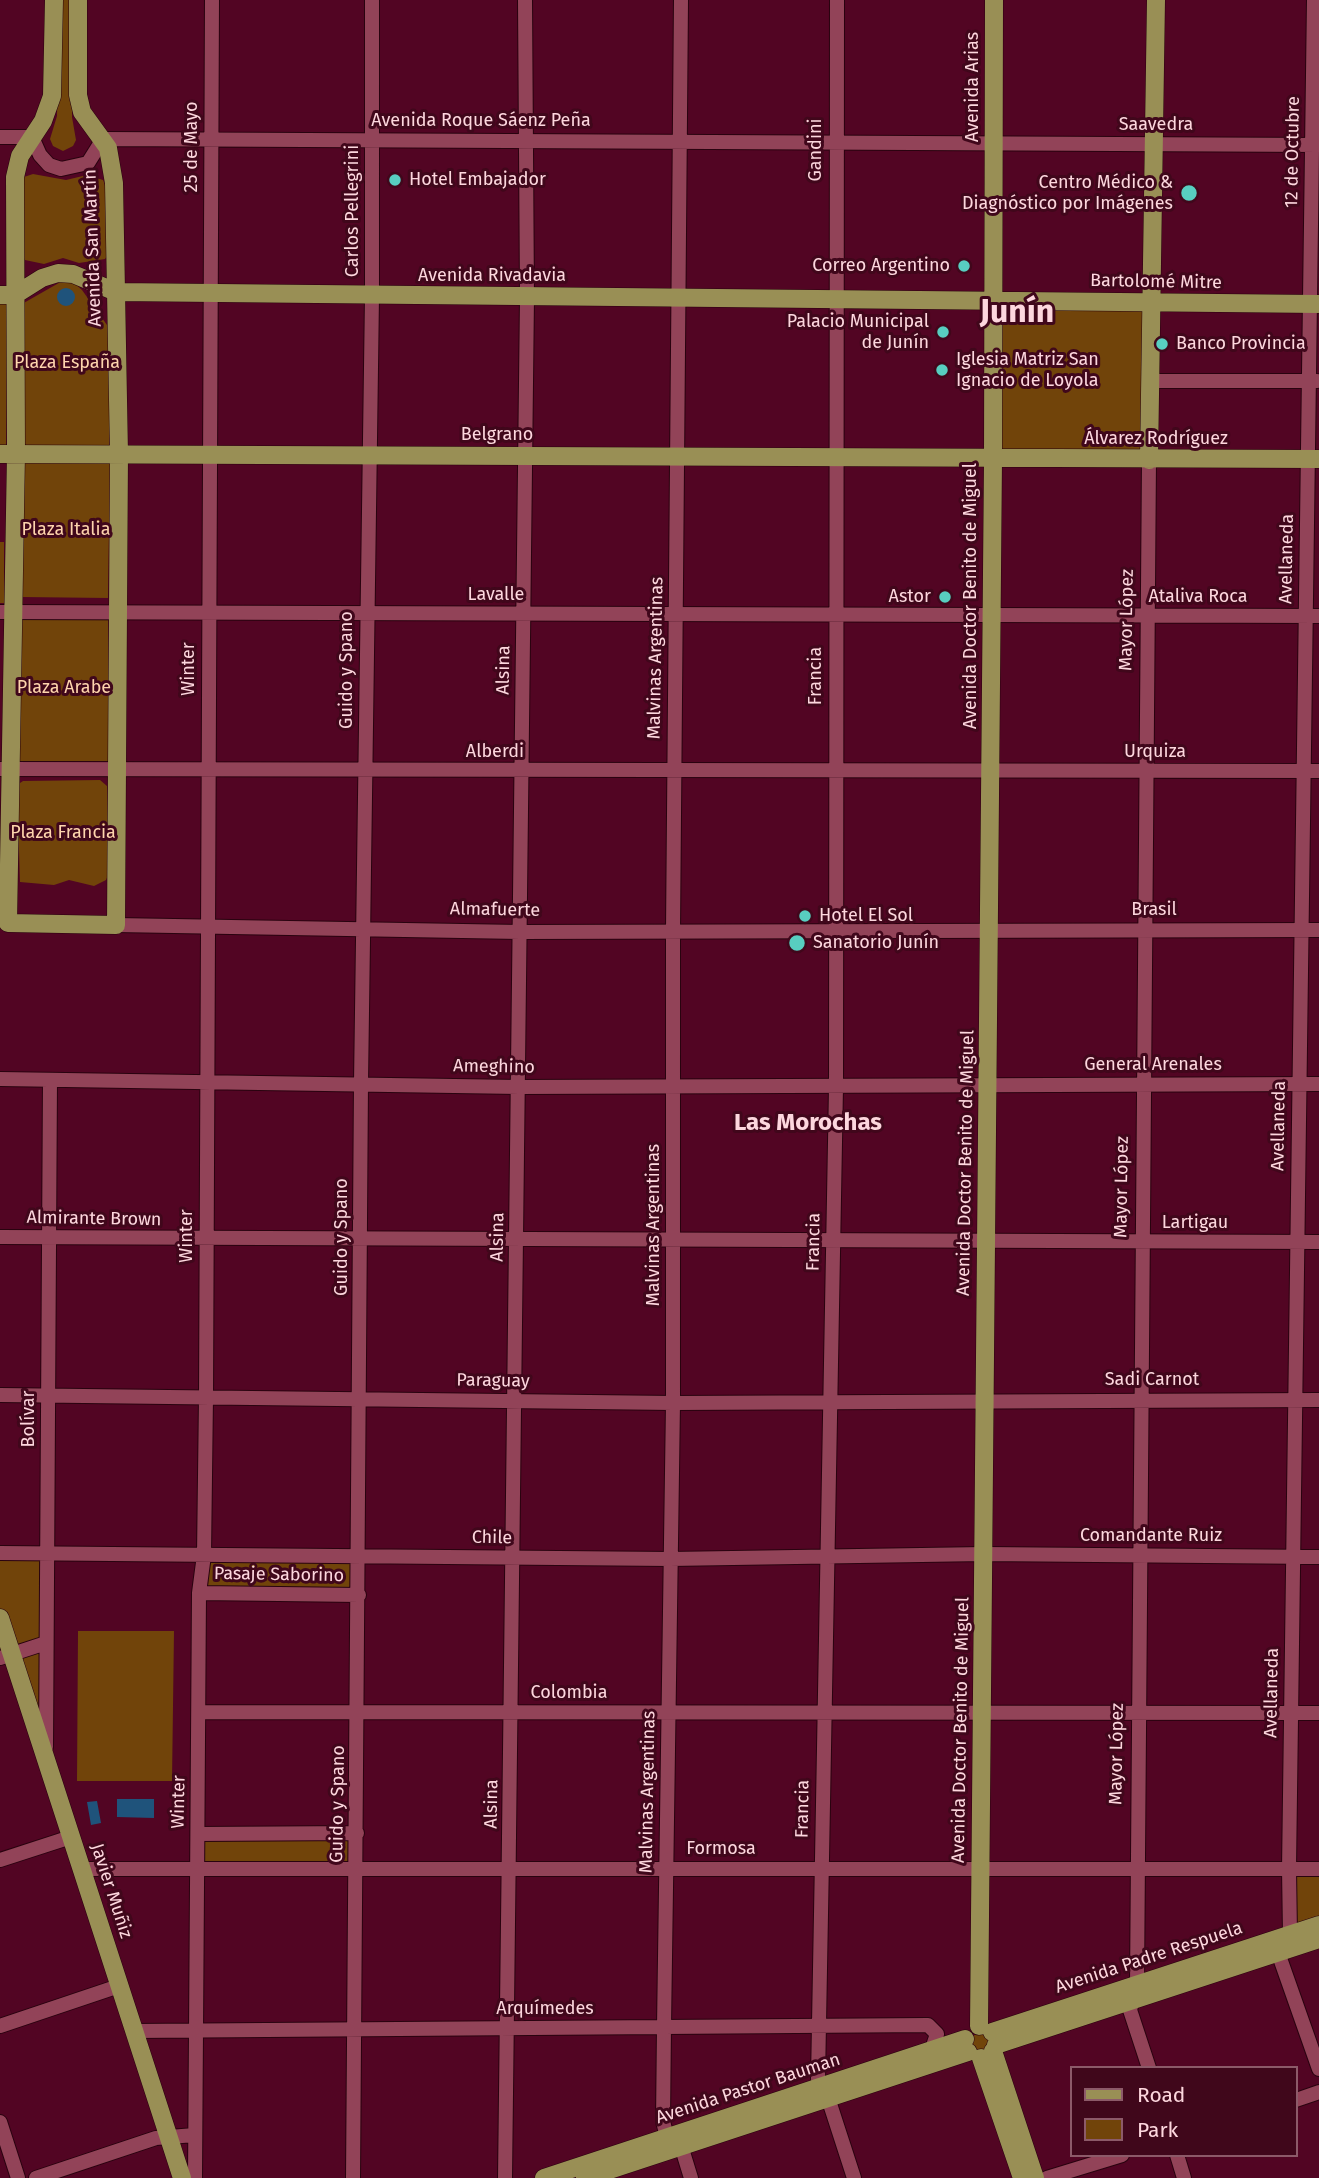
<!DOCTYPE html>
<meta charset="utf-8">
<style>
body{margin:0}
#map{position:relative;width:1319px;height:2178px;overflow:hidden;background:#520523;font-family:"Fira Sans",sans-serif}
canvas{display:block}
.legend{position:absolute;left:1070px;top:2066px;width:228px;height:91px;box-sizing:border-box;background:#40071b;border:2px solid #8c5a69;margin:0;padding:9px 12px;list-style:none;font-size:21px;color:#fdd7de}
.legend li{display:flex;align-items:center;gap:14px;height:35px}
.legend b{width:35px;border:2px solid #8c5a69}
</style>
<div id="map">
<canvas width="1319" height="2178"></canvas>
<ul class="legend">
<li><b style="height:9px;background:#998f55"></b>Road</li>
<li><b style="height:19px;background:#71440a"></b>Park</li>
</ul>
</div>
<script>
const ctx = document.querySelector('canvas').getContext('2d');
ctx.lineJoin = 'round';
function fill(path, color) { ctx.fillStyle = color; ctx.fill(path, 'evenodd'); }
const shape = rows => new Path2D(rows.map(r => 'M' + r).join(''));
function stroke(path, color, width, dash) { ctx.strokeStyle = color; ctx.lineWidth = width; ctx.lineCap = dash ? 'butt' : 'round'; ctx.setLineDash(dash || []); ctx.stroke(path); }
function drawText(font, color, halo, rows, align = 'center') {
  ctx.font = font + ' "Fira Sans",sans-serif'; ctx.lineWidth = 6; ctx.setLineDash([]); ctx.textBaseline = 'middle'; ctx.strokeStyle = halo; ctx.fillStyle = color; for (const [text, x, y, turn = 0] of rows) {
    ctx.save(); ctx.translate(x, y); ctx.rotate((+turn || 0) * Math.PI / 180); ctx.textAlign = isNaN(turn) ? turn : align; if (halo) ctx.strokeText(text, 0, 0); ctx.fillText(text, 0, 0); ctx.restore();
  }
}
fill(shape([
 [59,0,73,0,72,117,76,140,73,146,63,151,53,146,50,139,57,116],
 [33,174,66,180,87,175,103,180,106,188,109,253,105,259,79,263,63,258,44,264,25,260,22,255,21,185,24,177],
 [64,280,72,281,82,290,112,332,109,445,23,446,22,304],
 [992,301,1150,303,1149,460,993,460],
 [0,302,7,302,6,446,0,446],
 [23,461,110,462,108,598,21,597],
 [0,542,4,542,4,603,0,603],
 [21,615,108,616,108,761,18,761],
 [100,780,107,786,109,873,106,880,94,886,69,880,54,885,20,882,17,785,23,781],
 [0,1557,43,1557,43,1641,13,1651,0,1610],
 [209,1559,354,1561,353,1589,208,1587],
 [78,1631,174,1631,172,1781,77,1781],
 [43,1647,42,1741,15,1656],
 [352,1837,352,1865,202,1866,201,1839],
 [1293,1874,1319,1874,1319,1918,1297,1925],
 '971 2042a9 9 0 1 1 18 0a9 9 0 1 1-18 0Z'
]), '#71440a');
fill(shape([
 '57 297a9 9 0 1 1 18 0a9 9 0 1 1-18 0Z',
 [117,1799,154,1799,154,1818,117,1817],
 [97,1801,101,1823,91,1825,87,1802]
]), '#1f537b');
const minor = shape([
 [837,0,836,1087,818,2079,831,2107,854,2178],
 [0,137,32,137,40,155,49,165,61,169,88,163,103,139,1319,145],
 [1150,381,1317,381],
 [0,612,1319,616],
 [0,769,1319,771],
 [116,925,520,932,1319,930],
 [0,1079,519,1087,1319,1084],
 [0,1237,1319,1242],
 [0,1395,673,1403,1319,1400],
 [0,1553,670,1559,984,1554,1319,1557],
 [199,1593,359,1595],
 [0,1658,46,1643],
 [199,1712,1319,1713],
 [46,1747,50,1080],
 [198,1834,357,1833],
 [0,1860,71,1837],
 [81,1869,1319,1869],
 [1293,1942,1290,1934,1289,1869,1314,0],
 [1275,1944,1319,2069],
 [0,2026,119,1986],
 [134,2031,928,2025,937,2034,932,2049],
 [1149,2068,1130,2010,1137,1984,1149,460],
 [1296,2100,1319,2092],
 [0,2122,18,2178],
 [679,2139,691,2178],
 [669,2146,663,2121,664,2027,673,1403,673,931,681,0],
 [1177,2155,1184,2178],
 [36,2178,156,2138,195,2135],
 [195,2178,199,1593,204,1555,206,1397,212,0],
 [353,2178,361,1083,372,296,372,0],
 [505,2178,527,297,525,0],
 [1047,2178,1122,2155]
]);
const major = shape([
 [54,0,52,96,43,121,20,156,15,177,16,454,8,923,116,925,119,454,114,183,108,148,82,112,78,95,78,0],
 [0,295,15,295,42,278,58,273,73,274,116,292,1319,304],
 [0,454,1319,459],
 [1149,460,1156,0],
 [0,1618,182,2178],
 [979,2026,993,460,994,0],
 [992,2032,1319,1925],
 [996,2045,1319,1939],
 [993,2051,1035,2178],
 [981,2058,1022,2178],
 [544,2178,965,2039],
 [585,2178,968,2052]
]);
stroke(minor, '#29030f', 16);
stroke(major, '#29030f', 19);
stroke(minor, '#924358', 14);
stroke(major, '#998f55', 18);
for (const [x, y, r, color] of [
 [395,180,7,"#58cec0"],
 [1189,193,9,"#58cec0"],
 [964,266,7,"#58cec0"],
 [943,332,7,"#58cec0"],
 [1162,344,7,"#58cec0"],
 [942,370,7,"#58cec0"],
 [945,597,7,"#58cec0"],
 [805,916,7,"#58cec0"],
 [797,943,9,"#58cec0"]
]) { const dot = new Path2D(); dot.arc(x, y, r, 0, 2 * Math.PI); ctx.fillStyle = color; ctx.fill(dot); stroke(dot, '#40071b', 2.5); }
drawText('18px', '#fdd7de', '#40071b', [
 ["Avenida Arias",973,87,-90],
 ["Avenida Roque Sáenz Peña",481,121],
 ["Saavedra",1156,125],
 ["25 de Mayo",192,147,-90],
 ["Gandini",816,150,-90],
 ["12 de Octubre",1293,152,-89],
 ["Carlos Pellegrini",353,211,-90],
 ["Avenida San Martín",93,248,-92],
 ["Avenida Rivadavia",492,276],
 ["Bartolomé Mitre",1156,282,1],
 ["Belgrano",497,435],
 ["Álvarez Rodríguez",1156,439],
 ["Avellaneda",1287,559,-89],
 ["Lavalle",496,595],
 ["Avenida Doctor Benito de Miguel",971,596,-90],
 ["Ataliva Roca",1198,597],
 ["Mayor López",1127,620,-89],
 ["Malvinas Argentinas",656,658,-89],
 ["Winter",189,669,-90],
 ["Guido y Spano",347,670,-90],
 ["Alsina",504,670,-89],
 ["Francia",816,676,-90],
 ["Alberdi",495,752],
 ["Urquiza",1155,752],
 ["Almafuerte",495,910,1],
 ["Brasil",1154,910],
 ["General Arenales",1153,1065],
 ["Ameghino",494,1067,1],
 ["Avellaneda",1279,1126,-89],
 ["Avenida Doctor Benito de Miguel",966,1163,-89],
 ["Mayor López",1122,1187,-89],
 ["Almirante Brown",94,1219,1],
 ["Lartigau",1195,1223],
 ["Malvinas Argentinas",654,1225,-90],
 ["Winter",187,1236,-90],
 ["Guido y Spano",342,1237,-90],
 ["Alsina",498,1237,-89],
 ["Francia",814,1242,-89],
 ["Sadi Carnot",1152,1380],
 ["Paraguay",493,1381,1],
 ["Bolívar",29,1419,-90],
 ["Comandante Ruiz",1151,1536],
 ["Chile",492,1538,1],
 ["Pasaje Saborino",279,1575,1],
 ["Colombia",569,1693],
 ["Avellaneda",1272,1693,-89],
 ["Avenida Doctor Benito de Miguel",961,1730,-89],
 ["Mayor López",1117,1754,-89],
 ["Malvinas Argentinas",648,1792,-89],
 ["Winter",179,1802,-89],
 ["Guido y Spano",338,1804,-89],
 ["Alsina",492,1804,-89],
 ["Francia",803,1809,-89],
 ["Formosa",721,1849],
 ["Javier Muñiz",111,1891,72],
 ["Avenida Padre Respuela",1149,1958,-18],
 ["Arquímedes",545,2009],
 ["Avenida Pastor Bauman",748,2089,-18]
]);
drawText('18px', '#fdd7de', '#40071b', [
 ["Hotel Embajador",409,180],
 ["Centro Médico &",1173,183,"right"],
 ["Diagnóstico por Imágenes",1173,204,"right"],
 ["Correo Argentino",950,266,"right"],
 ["Palacio Municipal",929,322,"right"],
 ["de Junín",929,343,"right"],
 ["Banco Provincia",1176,344],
 ["Iglesia Matriz San",956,360],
 ["Ignacio de Loyola",956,381],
 ["Astor",931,597,"right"],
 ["Hotel El Sol",819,916],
 ["Sanatorio Junín",813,943]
], 'left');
drawText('18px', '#fed5ad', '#40071b', [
 ["Plaza España",67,363],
 ["Plaza Italia",66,530],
 ["Plaza Arabe",64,688],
 ["Plaza Francia",63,833]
]);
drawText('bold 24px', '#fdd7de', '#40071b', [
 ["Las Morochas",808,1123]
]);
drawText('bold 32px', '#fdd7de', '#40071b', [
 ["Junín",1017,313]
]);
</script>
